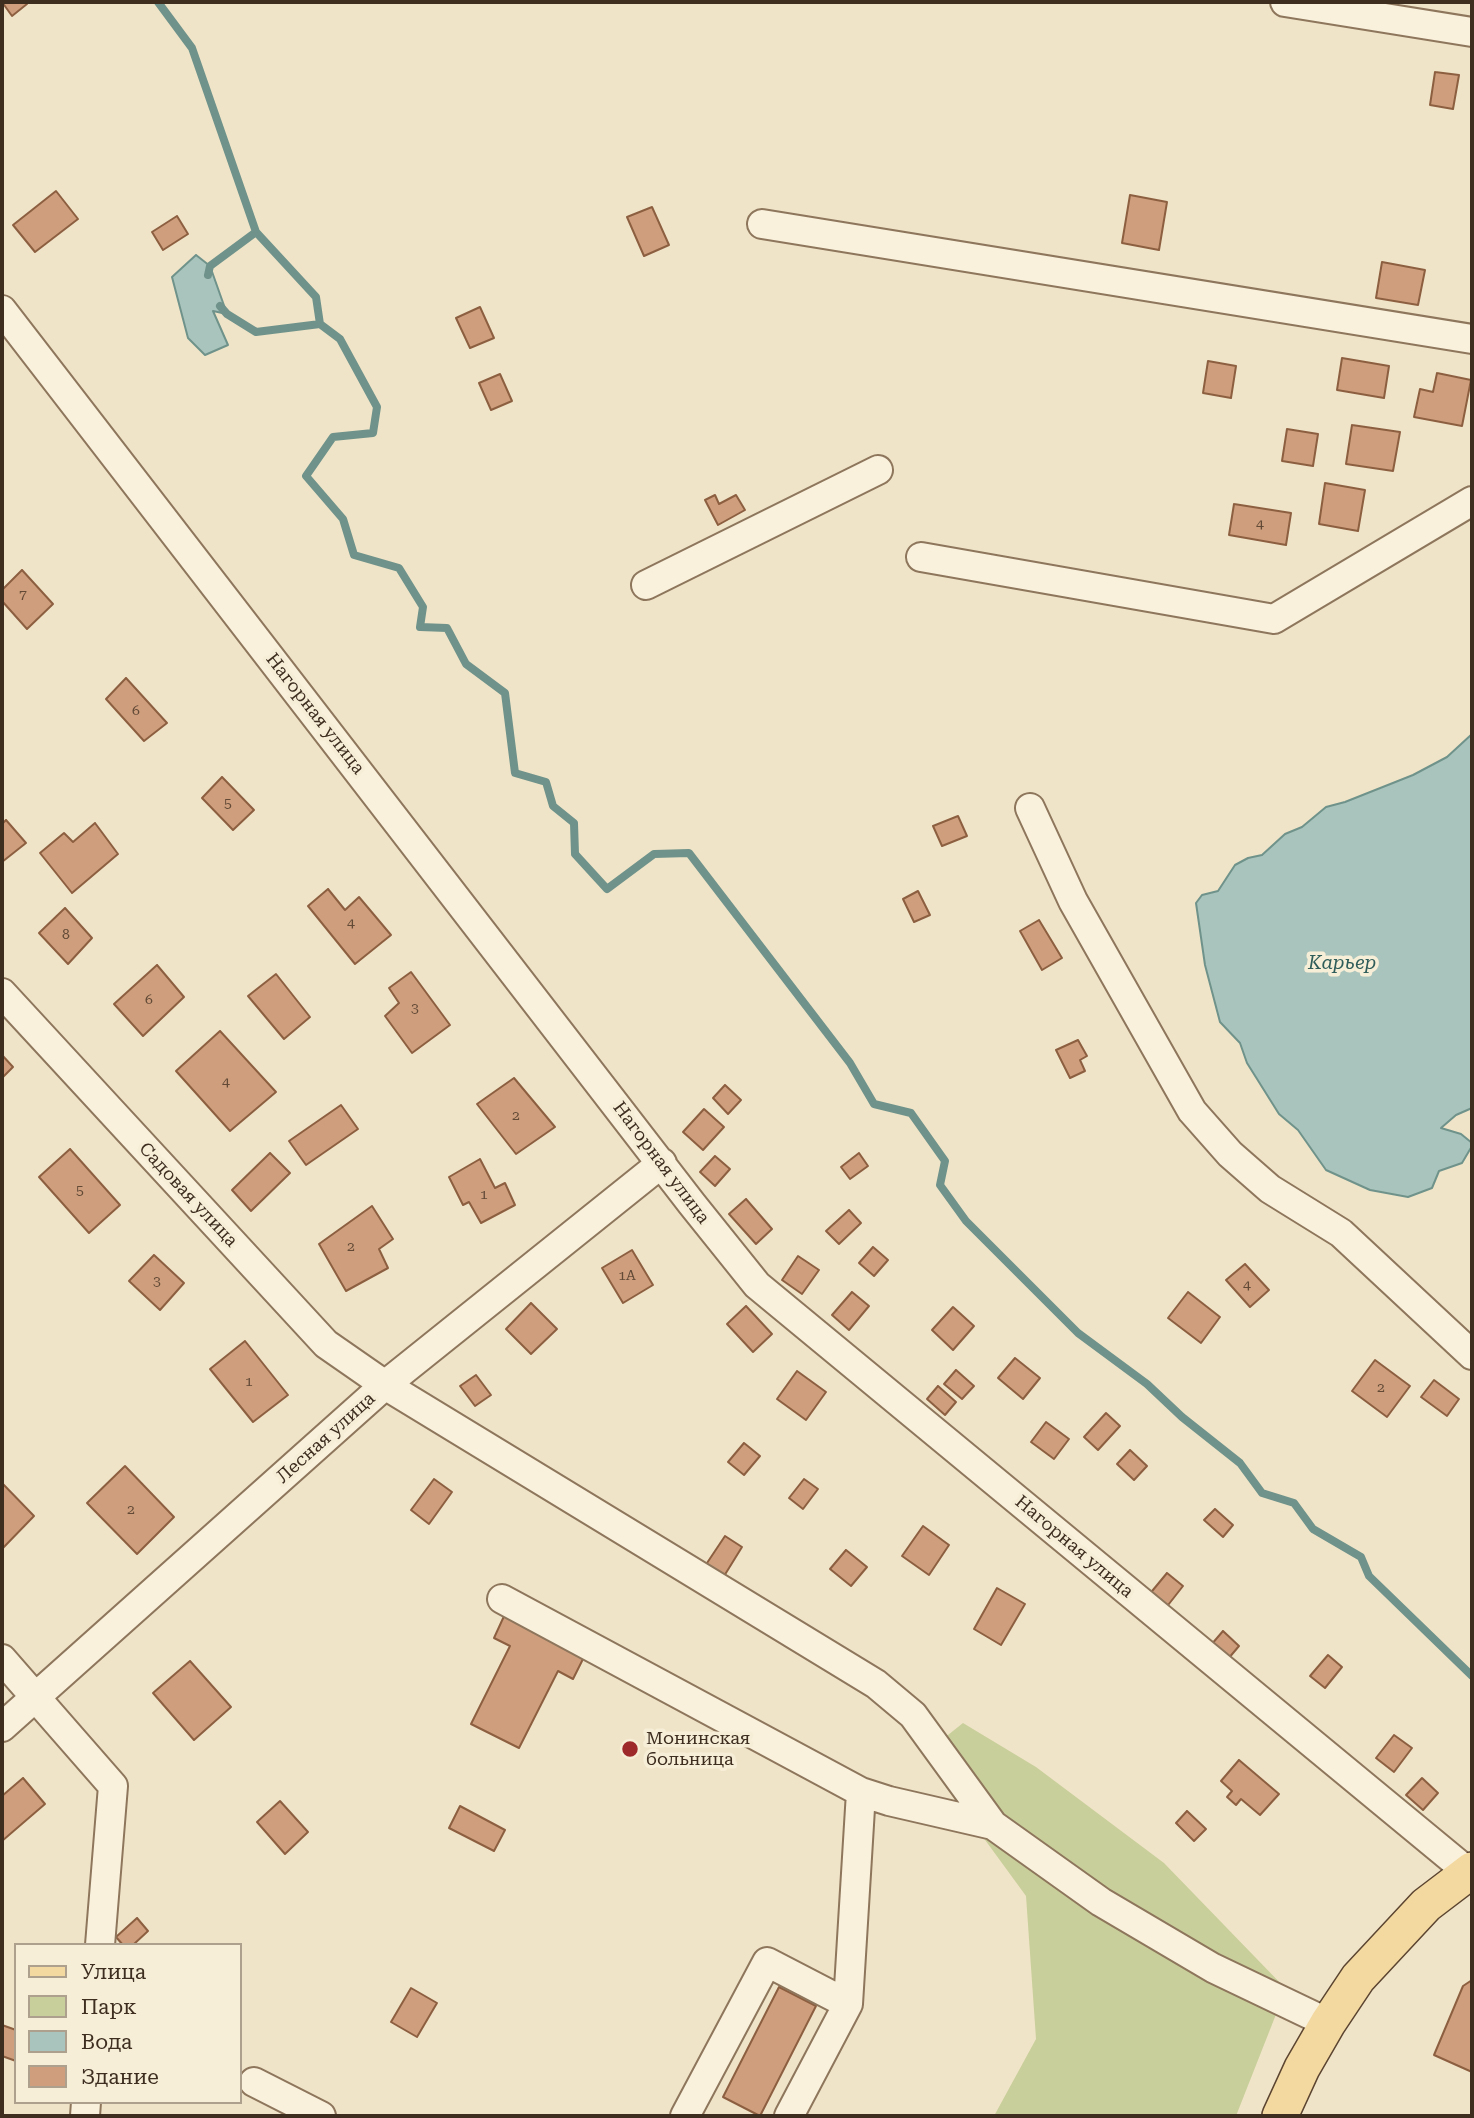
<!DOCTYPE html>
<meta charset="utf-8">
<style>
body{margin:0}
#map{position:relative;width:1474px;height:2118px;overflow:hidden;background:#f0e4c8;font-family:"Roboto Serif",serif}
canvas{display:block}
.frame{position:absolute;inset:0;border:4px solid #3d2e20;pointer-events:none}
.legend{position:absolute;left:14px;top:1943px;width:228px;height:161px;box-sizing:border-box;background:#f7eed8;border:2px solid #ada18e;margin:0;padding:9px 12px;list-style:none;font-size:21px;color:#3d2e20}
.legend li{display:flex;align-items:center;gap:14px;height:35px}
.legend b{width:35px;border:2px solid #ada18e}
</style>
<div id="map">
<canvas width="1474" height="2118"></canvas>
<div class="frame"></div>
<ul class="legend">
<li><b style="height:9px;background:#f3d9a0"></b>Улица</li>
<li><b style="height:19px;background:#c9cf9b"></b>Парк</li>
<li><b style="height:19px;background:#a9c4bc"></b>Вода</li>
<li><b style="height:19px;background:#cf9f7d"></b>Здание</li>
</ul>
</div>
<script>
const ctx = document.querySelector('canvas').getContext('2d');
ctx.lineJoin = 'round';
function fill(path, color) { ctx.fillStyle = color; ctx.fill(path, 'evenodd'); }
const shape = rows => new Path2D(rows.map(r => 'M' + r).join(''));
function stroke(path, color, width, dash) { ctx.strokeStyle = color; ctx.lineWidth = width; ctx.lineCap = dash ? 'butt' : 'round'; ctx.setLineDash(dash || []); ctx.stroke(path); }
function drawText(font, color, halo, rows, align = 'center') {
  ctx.font = font + ' "Roboto Serif",serif'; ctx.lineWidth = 7; ctx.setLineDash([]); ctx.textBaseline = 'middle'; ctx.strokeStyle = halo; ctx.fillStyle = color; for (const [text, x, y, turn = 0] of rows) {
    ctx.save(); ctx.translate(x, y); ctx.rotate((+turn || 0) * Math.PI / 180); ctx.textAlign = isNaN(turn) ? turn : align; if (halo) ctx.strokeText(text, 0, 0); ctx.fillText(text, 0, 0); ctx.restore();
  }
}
fill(shape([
 [963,1723,1036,1767,1164,1863,1286,1989,1236,2116,994,2116,1036,2039,1026,1896,923,1755]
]), '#c9cf9b');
const water = shape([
 [196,255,210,266,227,314,213,311,228,345,205,355,188,338,172,277,196,255],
 [1472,734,1472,1108,1456,1115,1441,1128,1461,1134,1472,1143,1472,1146,1462,1163,1439,1171,1432,1188,1408,1197,1370,1190,1326,1170,1298,1130,1279,1114,1247,1063,1240,1043,1220,1022,1205,965,1196,903,1202,895,1218,891,1235,865,1248,858,1262,855,1285,834,1302,827,1326,807,1345,802,1413,775,1447,757,1472,734]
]);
fill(water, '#a9c4bc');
stroke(water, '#6f938a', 2);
stroke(shape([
 [158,2,192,48,256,232,316,297,320,324,340,339,377,407,373,433,333,437,306,476,343,519,354,555,399,568,423,607,420,627,447,628,466,664,505,693,515,773,546,782,553,806,574,823,575,854,607,889,654,854,689,853,850,1063,874,1104,911,1113,945,1161,940,1185,966,1221,1078,1333,1147,1384,1182,1417,1240,1463,1262,1493,1294,1503,1313,1529,1361,1557,1369,1576,1472,1676],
 [208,275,210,266,256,232],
 [220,306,227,314,256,332,320,324]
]), '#6f938a', 8);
const building = shape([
 [2,2,25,2,27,4,12,16,2,2],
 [1435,72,1459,75,1453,109,1430,105,1435,72],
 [56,191,78,219,35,252,13,225,56,191],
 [1130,195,1167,202,1159,250,1122,243,1130,195],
 [652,207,669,245,644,256,627,217,652,207],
 [177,216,188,234,163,250,152,232,177,216],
 [1382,262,1425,270,1418,305,1376,298,1382,262],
 [480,307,494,338,470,348,456,318,480,307],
 [1342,358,1389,366,1384,398,1337,390,1342,358],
 [1208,361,1236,366,1231,398,1203,393,1208,361],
 [1437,373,1471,380,1462,426,1414,417,1420,389,1433,392,1437,373],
 [500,374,512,401,491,410,479,383,500,374],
 [1352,425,1400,432,1393,471,1346,464,1352,425],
 [1287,429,1318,434,1313,466,1282,461,1287,429],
 [1325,483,1365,490,1358,531,1319,524,1325,483],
 [715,495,719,504,736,495,745,510,718,525,705,500,715,495],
 [1234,504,1291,513,1286,545,1229,535,1234,504],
 [22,570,53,604,27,629,2,601,2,590,22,570],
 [126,678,167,723,144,741,106,699,126,678],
 [222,777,254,810,233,830,202,798,222,777],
 [958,816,967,836,942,846,933,826,958,816],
 [6,820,26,843,2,862,2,824,6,820],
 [95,823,118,854,72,893,40,853,64,833,73,842,95,823],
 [328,889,345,910,359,897,391,935,355,964,308,906,328,889],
 [918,891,930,915,914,922,903,899,918,891],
 [65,908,92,938,68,964,39,933,65,908],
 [1039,920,1062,958,1042,970,1020,931,1039,920],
 [157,965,184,997,143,1036,114,1004,157,965],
 [411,972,450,1025,412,1053,385,1016,399,1003,389,988,411,972],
 [276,974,310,1017,284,1039,248,996,276,974],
 [220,1031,276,1092,230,1131,176,1071,220,1031],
 [1078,1040,1087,1056,1080,1060,1085,1071,1070,1078,1056,1050,1078,1040],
 [2,1055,13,1067,2,1078,2,1055],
 [514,1078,555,1127,516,1154,477,1104,514,1078],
 [725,1085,741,1100,728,1114,713,1098,725,1085],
 [341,1105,358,1129,306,1165,289,1141,341,1105],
 [704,1109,724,1127,703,1150,683,1132,704,1109],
 [70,1149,120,1205,89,1233,39,1177,70,1149],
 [270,1153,290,1173,251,1211,232,1190,270,1153],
 [859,1153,868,1166,850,1179,841,1167,859,1153],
 [715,1156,730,1169,715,1186,700,1172,715,1156],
 [480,1159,495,1188,505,1183,515,1205,481,1223,469,1202,463,1205,449,1177,480,1159],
 [746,1199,772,1229,756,1244,729,1214,746,1199],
 [372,1206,393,1239,379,1249,388,1268,346,1291,319,1244,372,1206],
 [849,1210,861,1223,839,1244,826,1231,849,1210],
 [873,1247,888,1260,874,1276,859,1263,873,1247],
 [632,1250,653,1285,623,1303,602,1268,632,1250],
 [154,1255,184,1283,160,1310,129,1281,154,1255],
 [798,1256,819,1270,802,1294,782,1280,798,1256],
 [1245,1264,1269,1290,1250,1307,1226,1280,1245,1264],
 [852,1292,869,1306,849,1330,832,1315,852,1292],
 [1188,1292,1220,1317,1201,1343,1168,1318,1188,1292],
 [531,1303,557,1329,531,1354,506,1329,531,1303],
 [746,1306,772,1334,753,1352,727,1324,746,1306],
 [953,1307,974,1326,953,1350,932,1330,953,1307],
 [245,1341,288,1395,253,1422,210,1369,245,1341],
 [1015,1358,1040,1378,1023,1399,998,1378,1015,1358],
 [1375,1360,1410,1386,1387,1417,1352,1391,1375,1360],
 [956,1370,974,1386,962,1399,944,1384,956,1370],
 [797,1371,826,1392,806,1420,777,1399,797,1371],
 [476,1375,491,1395,475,1406,460,1386,476,1375],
 [1434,1380,1459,1399,1447,1416,1421,1397,1434,1380],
 [938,1386,956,1402,945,1415,927,1399,938,1386],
 [1106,1413,1120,1426,1098,1450,1084,1437,1106,1413],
 [1046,1422,1069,1439,1054,1459,1031,1442,1046,1422],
 [744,1443,760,1456,744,1475,728,1462,744,1443],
 [1130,1450,1147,1466,1134,1480,1117,1464,1130,1450],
 [125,1466,174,1517,137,1554,87,1503,125,1466],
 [434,1479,452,1492,429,1524,411,1510,434,1479],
 [804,1479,818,1489,803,1509,789,1498,804,1479],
 [2,1483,34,1516,2,1549,2,1483],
 [1215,1509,1233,1525,1223,1537,1204,1520,1215,1509],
 [923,1526,949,1545,929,1575,902,1556,923,1526],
 [725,1536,742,1547,721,1581,703,1569,725,1536],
 [846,1550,867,1567,851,1586,830,1569,846,1550],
 [1167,1573,1183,1586,1165,1609,1148,1596,1167,1573],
 [997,1588,1025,1604,1001,1645,974,1629,997,1588],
 [505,1614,585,1655,573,1679,558,1671,519,1748,471,1724,510,1646,494,1638,505,1614],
 [1223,1631,1239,1646,1228,1659,1211,1645,1223,1631],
 [1328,1655,1342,1667,1325,1688,1310,1676,1328,1655],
 [190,1661,231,1707,194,1740,153,1693,190,1661],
 [1394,1735,1412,1748,1394,1772,1376,1758,1394,1735],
 [1239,1760,1279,1794,1260,1815,1241,1799,1236,1805,1227,1797,1232,1791,1221,1781,1239,1760],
 [23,1778,45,1804,2,1841,2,1796,23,1778],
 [1422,1778,1438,1793,1423,1810,1406,1795,1422,1778],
 [280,1801,308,1832,285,1854,257,1822,280,1801],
 [460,1806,505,1830,494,1851,449,1828,460,1806],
 [1187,1811,1206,1829,1194,1841,1176,1823,1187,1811],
 [137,1918,148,1931,133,1945,123,1945,116,1937,137,1918],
 [1472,1980,1472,2072,1434,2055,1463,1986,1472,1980],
 [779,1987,816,2006,760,2116,723,2097,779,1987],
 [411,1988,437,2003,417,2037,391,2022,411,1988],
 [2,2025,16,2030,16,2061,2,2056,2,2025]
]);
fill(building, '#cf9f7d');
stroke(building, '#8d5f41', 2);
const minor = shape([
 [1285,2,1472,32],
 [762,224,1472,339],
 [2,310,692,1204,757,1285,1468,1872],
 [921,557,1274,619,1472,501],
 [646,585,878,470],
 [1030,808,1073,901,1192,1111,1230,1154,1270,1189,1341,1233,1472,1355],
 [2,993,326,1344,385,1385,876,1684,913,1715,993,1825,1101,1902,1213,1968,1328,2023],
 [502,1599,861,1792,848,2004,789,2116],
 [2,1659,113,1786,100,1945],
 [2,1727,385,1385,662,1163],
 [861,1792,889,1801,993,1825],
 [254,2082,321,2116],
 [85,2116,86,2102],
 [685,2116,767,1962,848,2004]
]);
const major = shape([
 [1280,2116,1302,2068,1328,2023,1358,1978,1426,1905,1472,1870]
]);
stroke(minor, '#8d765c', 32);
stroke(major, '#5b4430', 38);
stroke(minor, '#faf1dc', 28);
stroke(major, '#f3d9a0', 35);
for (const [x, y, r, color] of [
 [630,1749,9,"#9e2a2b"]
]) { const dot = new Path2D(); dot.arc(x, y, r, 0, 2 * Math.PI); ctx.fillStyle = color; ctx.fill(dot); stroke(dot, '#f7eed8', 2.5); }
drawText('14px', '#624a37', null, [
 ["4",1260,524],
 ["7",23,595],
 ["6",136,711],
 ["5",228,804],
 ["4",351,923],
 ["8",66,935],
 ["6",149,1000],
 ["3",415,1009],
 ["4",226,1082],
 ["2",516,1116],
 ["5",80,1191],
 ["1",484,1195],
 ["2",351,1247],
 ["1А",627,1276],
 ["3",157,1282],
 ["4",1247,1285],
 ["1",249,1382],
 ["2",1381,1388],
 ["2",131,1510]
]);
drawText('18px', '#3d2e20', '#f7eed8', [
 ["Нагорная улица",315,714,52],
 ["Нагорная улица",661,1163,53],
 ["Садовая улица",188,1195,47],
 ["Лесная улица",326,1438,-42],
 ["Нагорная улица",1074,1547,40]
]);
drawText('18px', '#3d2e20', '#f7eed8', [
 ["Монинская",646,1739],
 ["больница",646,1760]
], 'left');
drawText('italic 19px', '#2f5d5a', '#f7eed8', [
 ["Карьер",1342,963]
]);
</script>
